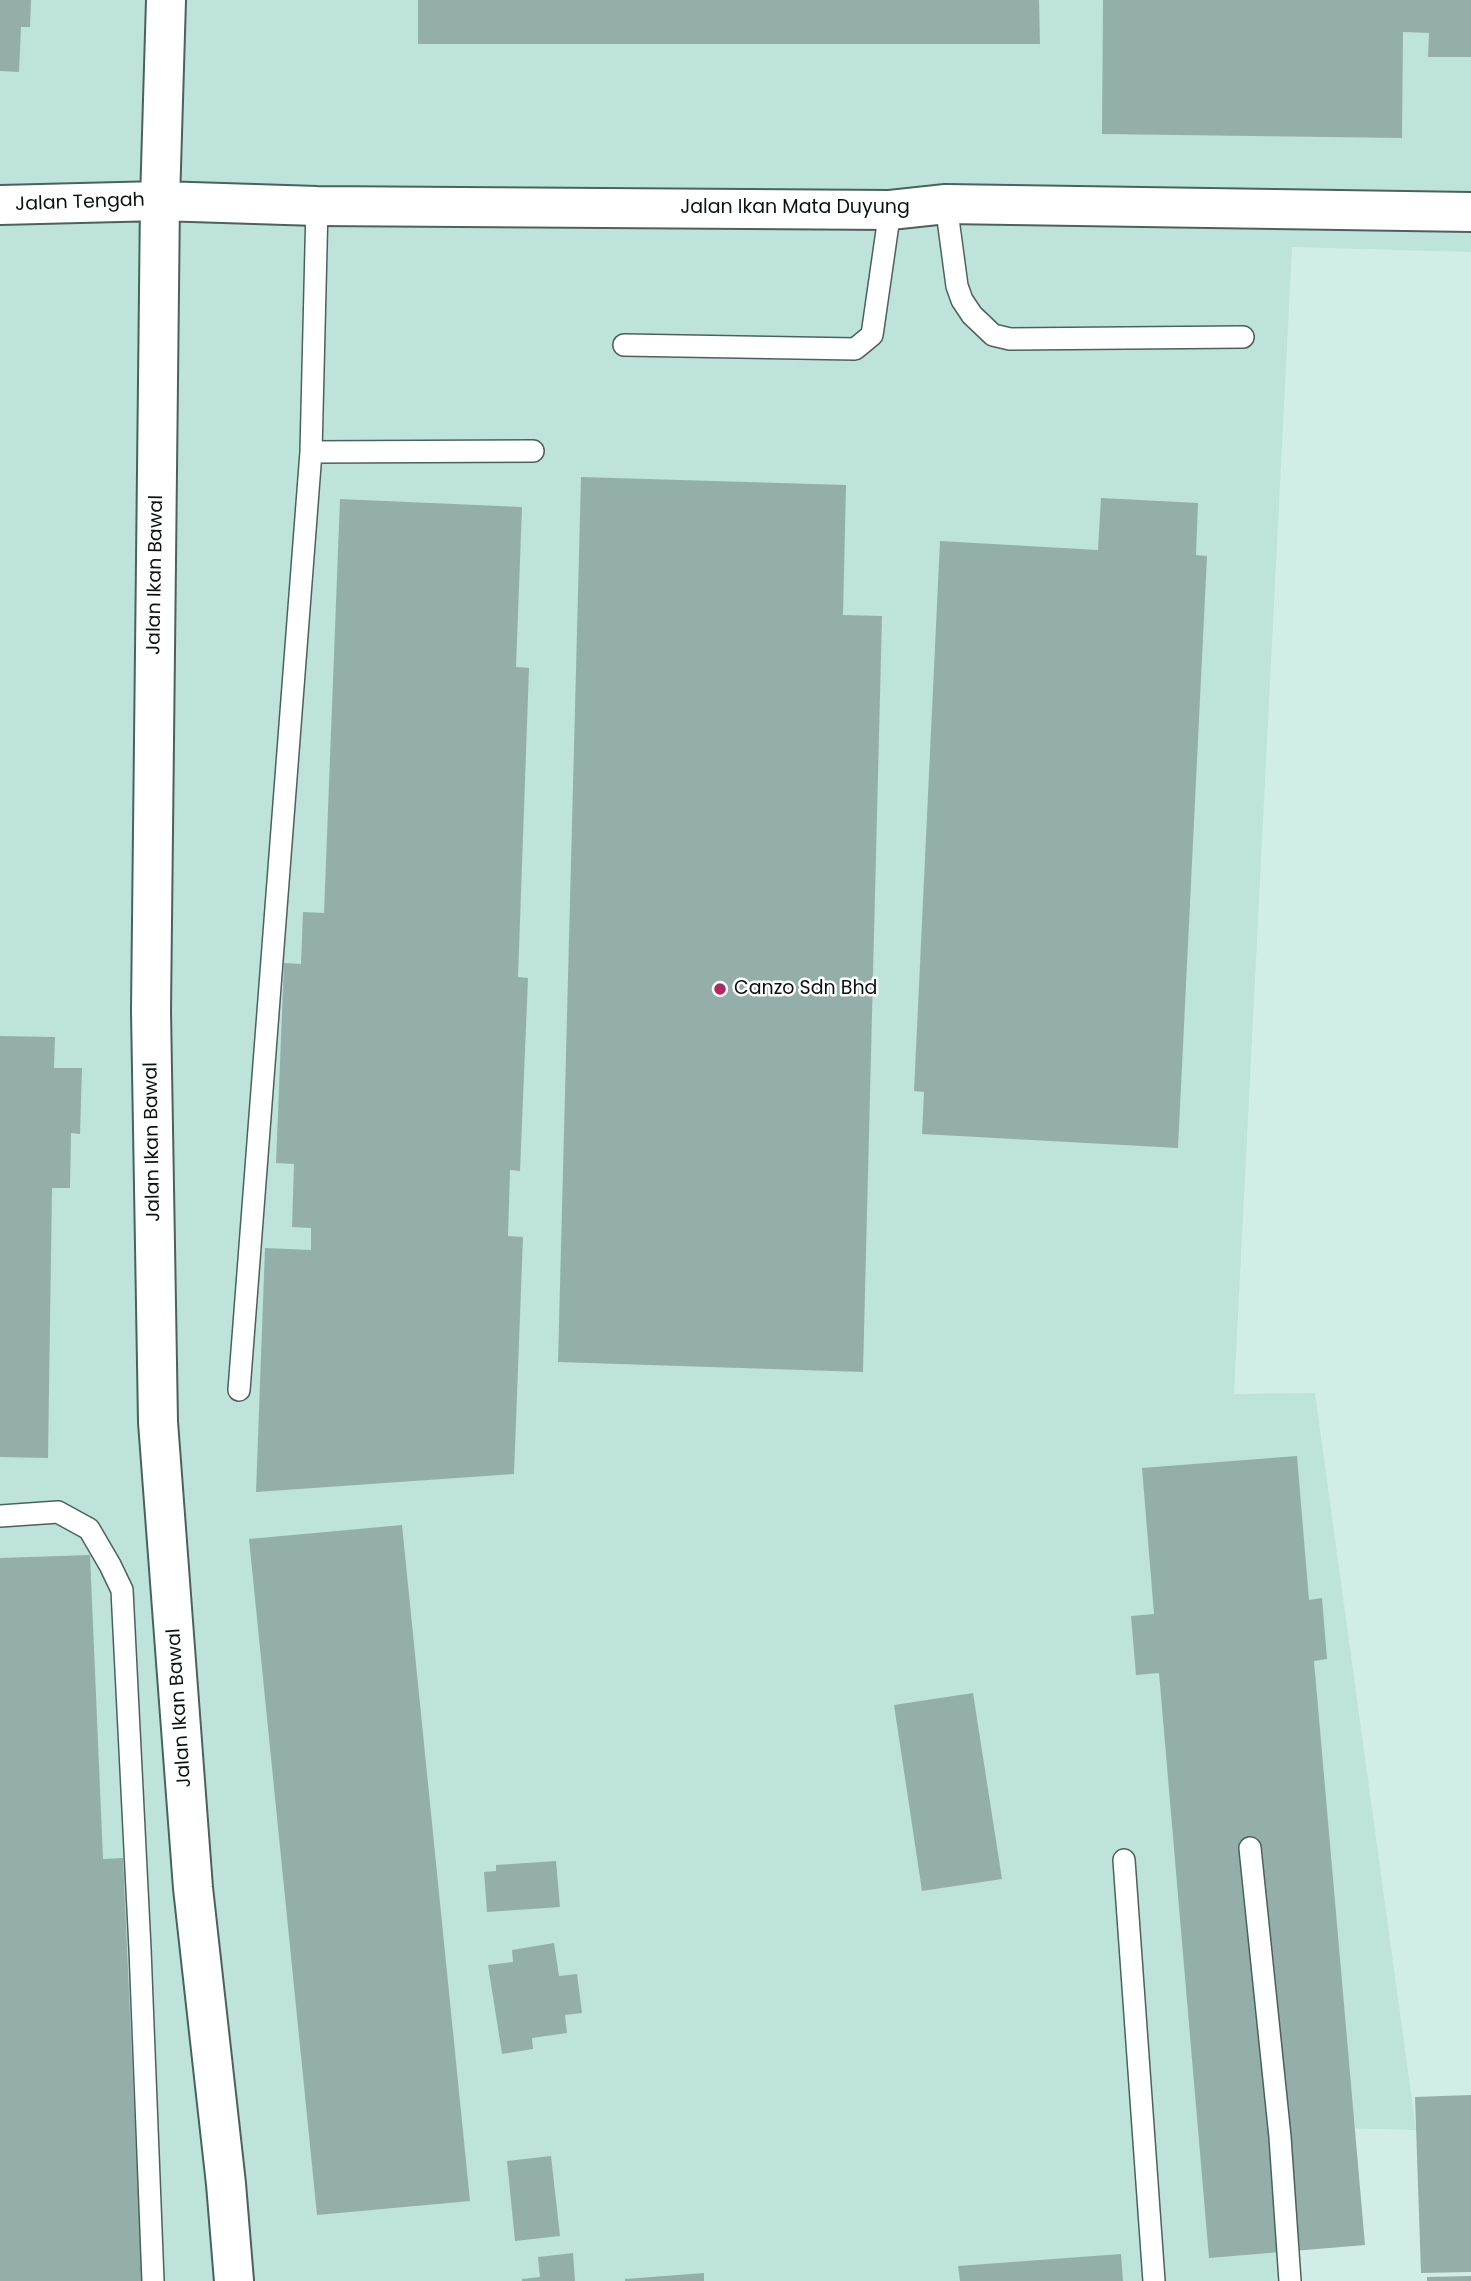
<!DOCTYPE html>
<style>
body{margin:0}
canvas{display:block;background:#d1ede7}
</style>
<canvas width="1471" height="2281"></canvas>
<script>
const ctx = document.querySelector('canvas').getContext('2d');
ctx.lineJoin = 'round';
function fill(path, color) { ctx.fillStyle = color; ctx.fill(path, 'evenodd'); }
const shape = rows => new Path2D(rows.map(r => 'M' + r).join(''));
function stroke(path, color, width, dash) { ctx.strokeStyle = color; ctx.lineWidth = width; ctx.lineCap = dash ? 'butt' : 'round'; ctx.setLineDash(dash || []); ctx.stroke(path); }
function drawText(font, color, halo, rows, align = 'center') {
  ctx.font = font + ' Poppins,sans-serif'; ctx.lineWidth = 5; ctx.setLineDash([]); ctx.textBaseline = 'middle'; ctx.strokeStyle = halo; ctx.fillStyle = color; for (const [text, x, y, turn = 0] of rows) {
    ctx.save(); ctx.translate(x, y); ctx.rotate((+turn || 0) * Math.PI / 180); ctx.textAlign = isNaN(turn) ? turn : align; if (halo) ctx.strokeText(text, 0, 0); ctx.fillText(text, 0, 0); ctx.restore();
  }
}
fill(shape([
 [0,0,1471,0,1471,252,1292,247,1234,1394,1315,1393,1416,2130,1298,2127,1281,2281,0,2281]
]), '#bee3db');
fill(shape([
 [0,0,31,0,30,27,21,27,19,72,0,71],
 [418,0,1039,0,1040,44,418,44],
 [1103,0,1471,0,1471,57,1428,57,1429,33,1403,32,1402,138,1102,134],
 [581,477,846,485,843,615,882,616,863,1372,558,1362],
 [1101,498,1198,503,1196,555,1207,556,1178,1148,922,1134,924,1092,914,1091,940,541,1098,550],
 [340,499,522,507,516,667,529,668,518,977,528,978,520,1171,510,1170,508,1236,523,1237,514,1474,256,1492,265,1248,311,1250,311,1228,292,1227,294,1164,276,1163,284,963,301,964,303,912,324,913],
 [0,1036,55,1037,54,1068,82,1068,80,1134,71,1133,70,1188,52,1188,48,1458,0,1457],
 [1297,1456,1309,1600,1322,1598,1327,1659,1314,1661,1365,2245,1209,2258,1159,1673,1136,1675,1131,1616,1154,1614,1142,1468],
 [402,1525,470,2201,317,2215,249,1539],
 [90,1555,103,1859,123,1858,142,2281,0,2281,0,1558],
 [973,1693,1002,1879,922,1891,894,1705],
 [556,1861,560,1907,487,1912,484,1872,496,1871,496,1865],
 [554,1943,559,1976,577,1974,582,2013,565,2015,567,2033,532,2038,533,2049,502,2054,488,1965,513,1962,512,1950],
 [1471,2095,1471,2272,1421,2273,1415,2097],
 [551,2156,560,2236,515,2241,507,2161],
 [573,2253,575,2281,522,2281,522,2279,540,2277,538,2257],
 [1121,2254,1123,2281,960,2281,958,2266],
 [704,2273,704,2281,625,2281,625,2279],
 [1471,2276,1471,2281,1427,2281,1427,2277]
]), '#94afa9');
const lane = shape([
 [946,204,957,286,962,300,972,315,993,335,1010,339,1243,337],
 [624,345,855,349,872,335,890,210],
 [311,452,533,451],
 [239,1390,311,452,317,206],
 [0,1516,58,1512,89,1529,110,1565,122,1590,140,1949,153,2281],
 [1250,1848,1280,2137,1290,2281],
 [1124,1860,1154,2281]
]);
const street = shape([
 [166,0,160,201,151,1011,158,1422,193,1888,226,2184,234,2281],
 [0,205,160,201,317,206,890,210,946,204,1471,212]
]);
stroke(lane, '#4a625d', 24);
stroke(street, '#4a625d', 42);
stroke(lane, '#fff', 21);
stroke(street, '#fff', 38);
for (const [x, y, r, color] of [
 [720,989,7,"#b32660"]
]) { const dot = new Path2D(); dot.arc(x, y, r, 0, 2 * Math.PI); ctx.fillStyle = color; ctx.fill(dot); stroke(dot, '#fff', 2.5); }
drawText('19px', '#081210', '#fff', [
 ["Jalan Tengah",80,203,-2],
 ["Jalan Ikan Mata Duyung",795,208],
 ["Jalan Ikan Bawal",156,575,-89],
 ["Jalan Ikan Bawal",153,1142,-91],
 ["Jalan Ikan Bawal",180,1708,-94]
]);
drawText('19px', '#081210', '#fff', [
 ["Canzo Sdn Bhd",734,989]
], 'left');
</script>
